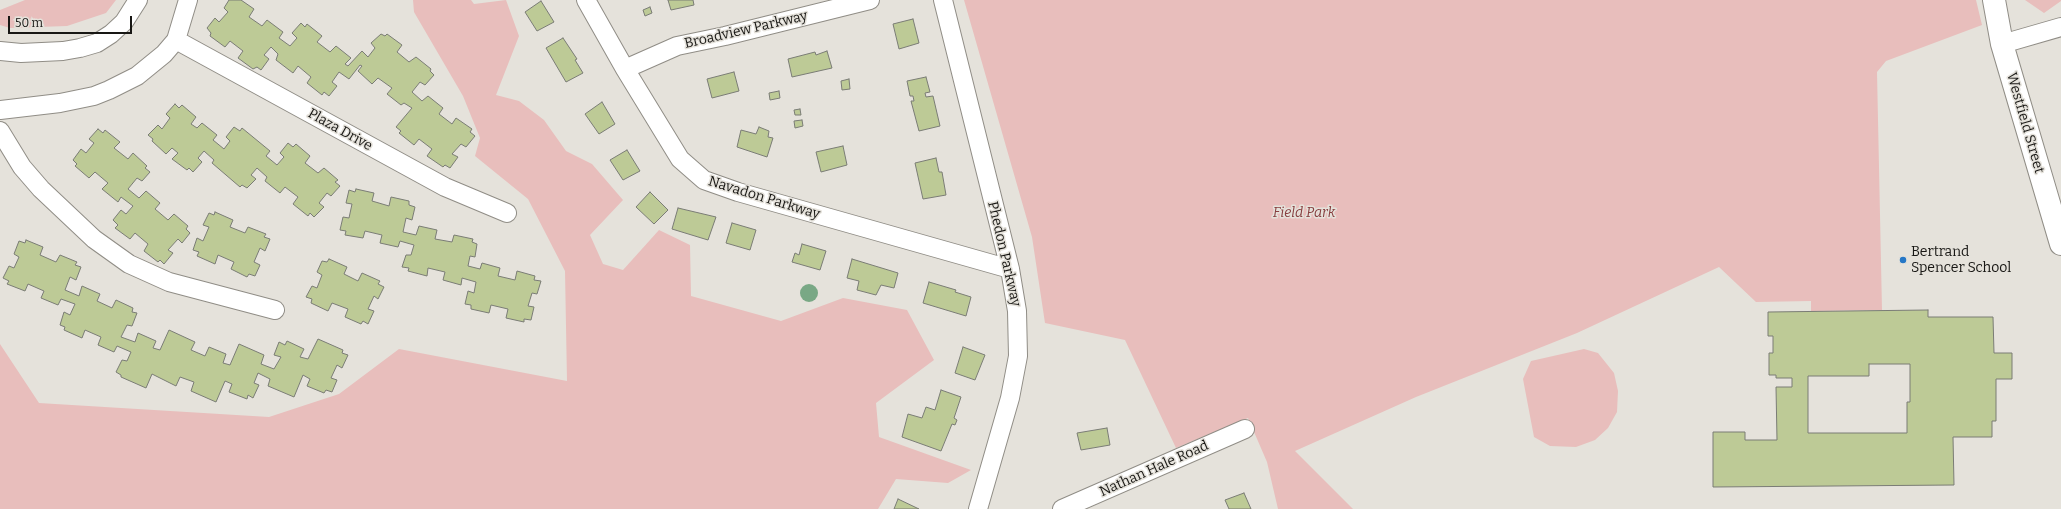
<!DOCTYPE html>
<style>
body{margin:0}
#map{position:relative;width:2061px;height:509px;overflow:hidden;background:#e5e2db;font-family:Bitter,serif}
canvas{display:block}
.scale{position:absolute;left:8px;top:16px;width:124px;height:18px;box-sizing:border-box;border:2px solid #181714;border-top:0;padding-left:5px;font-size:12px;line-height:14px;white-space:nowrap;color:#181714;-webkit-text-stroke:3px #e5e2db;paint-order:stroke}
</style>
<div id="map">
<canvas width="2061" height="509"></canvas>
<div class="scale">50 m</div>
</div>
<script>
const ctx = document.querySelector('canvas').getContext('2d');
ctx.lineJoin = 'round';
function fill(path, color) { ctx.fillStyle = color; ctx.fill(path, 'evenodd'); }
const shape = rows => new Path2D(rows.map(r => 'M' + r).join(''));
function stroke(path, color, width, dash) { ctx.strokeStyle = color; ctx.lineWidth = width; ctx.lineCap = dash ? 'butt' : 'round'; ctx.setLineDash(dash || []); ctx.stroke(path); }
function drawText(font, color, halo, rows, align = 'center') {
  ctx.font = font + ' Bitter,serif'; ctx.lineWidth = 3; ctx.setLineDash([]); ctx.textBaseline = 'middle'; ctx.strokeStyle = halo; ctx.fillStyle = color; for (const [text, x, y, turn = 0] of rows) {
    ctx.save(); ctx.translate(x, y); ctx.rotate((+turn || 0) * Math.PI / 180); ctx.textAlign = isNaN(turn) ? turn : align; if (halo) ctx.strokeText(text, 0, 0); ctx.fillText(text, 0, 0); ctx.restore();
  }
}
fill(shape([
 [25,0,116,0,106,13,67,26,10,28,0,25,0,10],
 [413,0,471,0,474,4,506,0,519,36,496,95,519,101,544,120,566,151,592,164,623,200,590,235,603,264,623,270,659,230,690,245,691,296,781,321,843,298,907,310,934,360,876,403,879,437,971,470,948,483,896,479,878,509,0,509,0,344,39,403,269,417,339,394,399,349,567,381,565,271,528,199,475,156,480,138,463,96,414,12],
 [964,0,1976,0,1982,25,1886,61,1877,72,1882,310,1811,311,1811,301,1756,302,1719,267,1577,333,1416,397,1295,451,1353,509,1278,509,1267,462,1248,418,1176,448,1125,340,1045,323,1032,237],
 [2025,0,2061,0,2061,1,2044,13],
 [1584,349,1598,353,1614,373,1618,391,1617,412,1608,428,1595,440,1576,447,1550,446,1534,437,1523,379,1531,361]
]), '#e8bebc');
fill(shape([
 '800 293a9 9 0 1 1 18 0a9 9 0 1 1-18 0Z'
]), '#79a885');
const building = shape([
 [229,0,241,0,254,9,249,17,262,26,267,20,283,32,279,38,290,46,297,38,292,33,301,23,305,27,307,24,322,36,317,42,330,52,336,46,351,58,345,64,348,66,362,51,368,57,375,48,371,43,381,34,385,36,387,34,402,45,397,52,409,62,416,57,431,69,430,71,434,75,425,85,420,82,412,92,422,101,428,96,443,108,439,114,452,124,456,118,472,129,470,132,475,136,466,147,461,144,452,154,458,157,450,168,445,165,443,167,427,156,432,149,419,139,414,145,399,133,401,131,396,127,412,108,404,103,401,105,387,94,392,88,378,78,372,84,358,71,362,66,360,65,349,79,339,72,332,82,337,86,329,96,324,92,322,95,307,83,311,77,298,66,293,73,276,60,278,54,271,47,264,55,269,59,261,70,257,67,253,69,238,58,243,51,230,41,225,47,210,36,211,33,207,28,215,18,219,22,228,12,224,8,229,0],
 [668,0,693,0,694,5,671,10,668,0],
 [541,1,554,22,537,31,525,12,541,1],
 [650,7,652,13,645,16,643,10,650,7],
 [913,19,919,43,899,49,893,24,913,19],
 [563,38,577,59,575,60,583,73,566,82,546,48,563,38],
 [827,51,832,68,792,77,788,59,815,52,816,55,827,51],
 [734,72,739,91,712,98,707,79,734,72],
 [926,77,930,92,925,93,926,97,933,96,940,126,919,131,911,101,914,101,913,96,910,96,907,81,926,77],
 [849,79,850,89,842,90,841,81,849,79],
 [779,91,780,98,770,100,769,93,779,91],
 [602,102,615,124,599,134,585,114,602,102],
 [175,104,179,108,182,105,196,117,191,124,197,128,202,123,217,135,213,140,224,149,230,141,226,137,234,127,240,131,242,128,270,151,266,156,277,165,284,157,280,153,288,143,293,147,296,144,310,156,305,163,318,173,324,168,338,180,335,182,340,186,331,196,327,193,319,203,324,207,314,217,310,213,308,216,293,204,298,197,285,187,280,193,265,181,267,177,257,168,251,175,256,179,247,188,242,185,240,187,212,163,214,160,204,151,198,158,202,162,193,172,189,168,187,170,172,159,178,153,172,148,166,154,152,141,153,139,148,135,158,125,162,129,170,118,166,114,175,104],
 [800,109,801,115,795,115,794,110,800,109],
 [802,120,803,126,795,128,794,121,802,120],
 [759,127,769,131,768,137,773,138,767,157,737,147,741,130,756,134,759,127],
 [98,129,103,133,105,130,120,142,114,148,128,159,133,153,147,166,145,168,150,172,142,181,137,178,128,189,139,198,146,191,160,203,155,209,168,220,174,214,188,226,186,229,190,233,182,243,178,239,168,250,173,253,164,264,160,260,158,262,144,251,148,244,135,233,130,239,115,228,118,225,113,220,121,210,126,214,133,206,121,197,118,202,102,189,108,183,95,172,89,178,75,166,77,164,73,160,81,149,86,153,94,143,89,139,98,129],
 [843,146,847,165,821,172,816,152,843,146],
 [627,150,640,171,623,180,610,160,627,150],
 [936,158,939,172,942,172,946,195,923,199,915,163,936,158],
 [356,189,374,193,372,201,389,206,391,197,409,201,409,205,415,207,412,220,406,218,403,232,416,235,419,226,437,230,435,239,452,242,454,235,473,239,472,242,477,244,475,257,470,256,468,266,480,269,482,263,500,268,498,276,515,280,517,271,535,276,534,280,541,281,537,294,532,293,528,306,534,307,531,320,524,319,524,322,506,318,508,309,491,305,489,313,471,309,471,305,465,304,468,291,474,293,476,282,462,278,461,285,443,280,445,272,428,268,427,276,408,271,409,268,402,267,406,255,411,255,414,245,400,241,398,247,380,243,382,235,365,231,363,238,345,235,346,231,340,230,343,217,349,218,352,204,346,203,349,190,355,192,356,189],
 [650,192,668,210,654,224,636,207,650,192],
 [678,208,716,217,708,240,672,229,678,208],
 [215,212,233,220,230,227,245,233,248,227,266,234,264,237,270,239,265,251,260,248,254,262,260,265,255,276,249,274,247,277,231,269,234,262,218,255,215,264,197,256,199,252,193,250,197,238,203,241,209,227,203,225,209,213,214,215,215,212],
 [732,223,756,230,750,250,726,243,732,223],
 [26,240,43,247,40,255,56,262,60,255,77,262,75,265,81,267,76,280,70,277,65,290,79,296,82,286,100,294,97,301,112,308,116,300,133,308,132,312,137,313,132,326,127,325,121,337,135,342,138,333,156,341,153,348,160,350,169,330,195,342,191,350,205,356,209,347,226,354,223,363,230,365,239,344,264,355,261,364,274,369,281,357,274,355,279,342,285,345,287,341,304,349,300,357,308,359,318,339,343,350,342,353,348,355,342,368,337,365,331,378,337,380,332,392,326,390,324,393,307,386,310,379,303,375,294,397,268,386,270,379,258,373,254,383,259,385,253,398,248,395,247,399,229,392,232,384,225,381,216,402,191,391,194,382,180,377,176,386,152,374,146,388,121,377,121,375,116,372,122,360,127,361,131,352,117,346,114,352,98,345,101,337,85,330,82,338,64,330,65,327,60,325,64,312,70,315,75,304,61,299,58,305,41,298,44,291,28,284,25,291,7,284,9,281,3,278,9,266,14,268,19,257,14,254,19,241,25,243,26,240],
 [802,244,826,251,820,270,792,262,795,253,799,255,802,244],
 [329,259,347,267,344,274,358,281,362,273,380,281,378,284,384,287,378,299,374,296,368,309,374,311,368,324,363,321,361,324,345,317,348,309,332,303,328,311,311,303,312,299,306,297,312,286,317,288,322,275,317,272,322,261,327,262,329,259],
 [852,259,898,273,894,288,881,285,876,295,857,290,859,281,847,278,852,259],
 [929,282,956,290,955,292,971,297,966,316,923,303,929,282],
 [1928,310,1928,317,1993,317,1994,353,2012,353,2012,379,1996,379,1996,421,1992,421,1992,437,1953,437,1954,485,1713,487,1713,432,1745,432,1745,440,1777,440,1776,387,1792,387,1792,378,1776,378,1776,375,1769,375,1769,353,1773,353,1773,336,1768,336,1768,312,1928,310],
 [1869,364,1910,364,1910,402,1907,402,1907,433,1808,433,1808,376,1869,376,1869,364],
 [963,347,985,355,975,380,955,373,963,347],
 [941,390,961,397,954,418,957,420,955,425,952,424,941,451,902,437,908,414,922,418,926,407,935,410,941,390],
 [1107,428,1110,445,1081,450,1077,433,1107,428],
 [1244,493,1251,509,1229,509,1225,500,1244,493],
 [898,499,919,509,894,509,898,499]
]);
fill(building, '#bdca96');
stroke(building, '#7a7c75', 1);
const minor = shape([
 [586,0,625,69,680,159,704,180,738,192,1010,269],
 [943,0,1010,269,1017,311,1018,356,1010,398,978,509],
 [176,40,445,187,507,213],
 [2002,44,2061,27],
 [0,51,21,53,63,51,80,48,97,43,111,34,124,22,138,0],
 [625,69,677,46,725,36,870,0],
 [0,110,60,103,94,96,109,90,137,76,164,54,176,40,188,0],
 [0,131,22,167,41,189,94,239,129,264,169,282,275,310],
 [1062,509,1245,429]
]);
const major = shape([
 [1994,0,2002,44,2061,244]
]);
stroke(minor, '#908d86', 20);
stroke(major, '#908d86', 24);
stroke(minor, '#fff', 18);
stroke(major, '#fff', 22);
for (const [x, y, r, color] of [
 [1903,260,4,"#2677c6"]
]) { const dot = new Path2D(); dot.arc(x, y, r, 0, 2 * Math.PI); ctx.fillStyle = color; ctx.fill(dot); stroke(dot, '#e5e2db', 1.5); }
drawText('14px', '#181714', '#e5e2db', [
 ["Broadview Parkway",746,30,-13],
 ["Westfield Street",2025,123,74],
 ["Plaza Drive",340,130,29],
 ["Navadon Parkway",764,198,17],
 ["Phedon Parkway",1004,254,77],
 ["Nathan Hale Road",1154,469,-24]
]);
drawText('italic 14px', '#873e3f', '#e5e2db', [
 ["Field Park",1304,213]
]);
drawText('14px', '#181714', '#e5e2db', [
 ["Bertrand",1911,252],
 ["Spencer School",1911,268]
], 'left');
</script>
